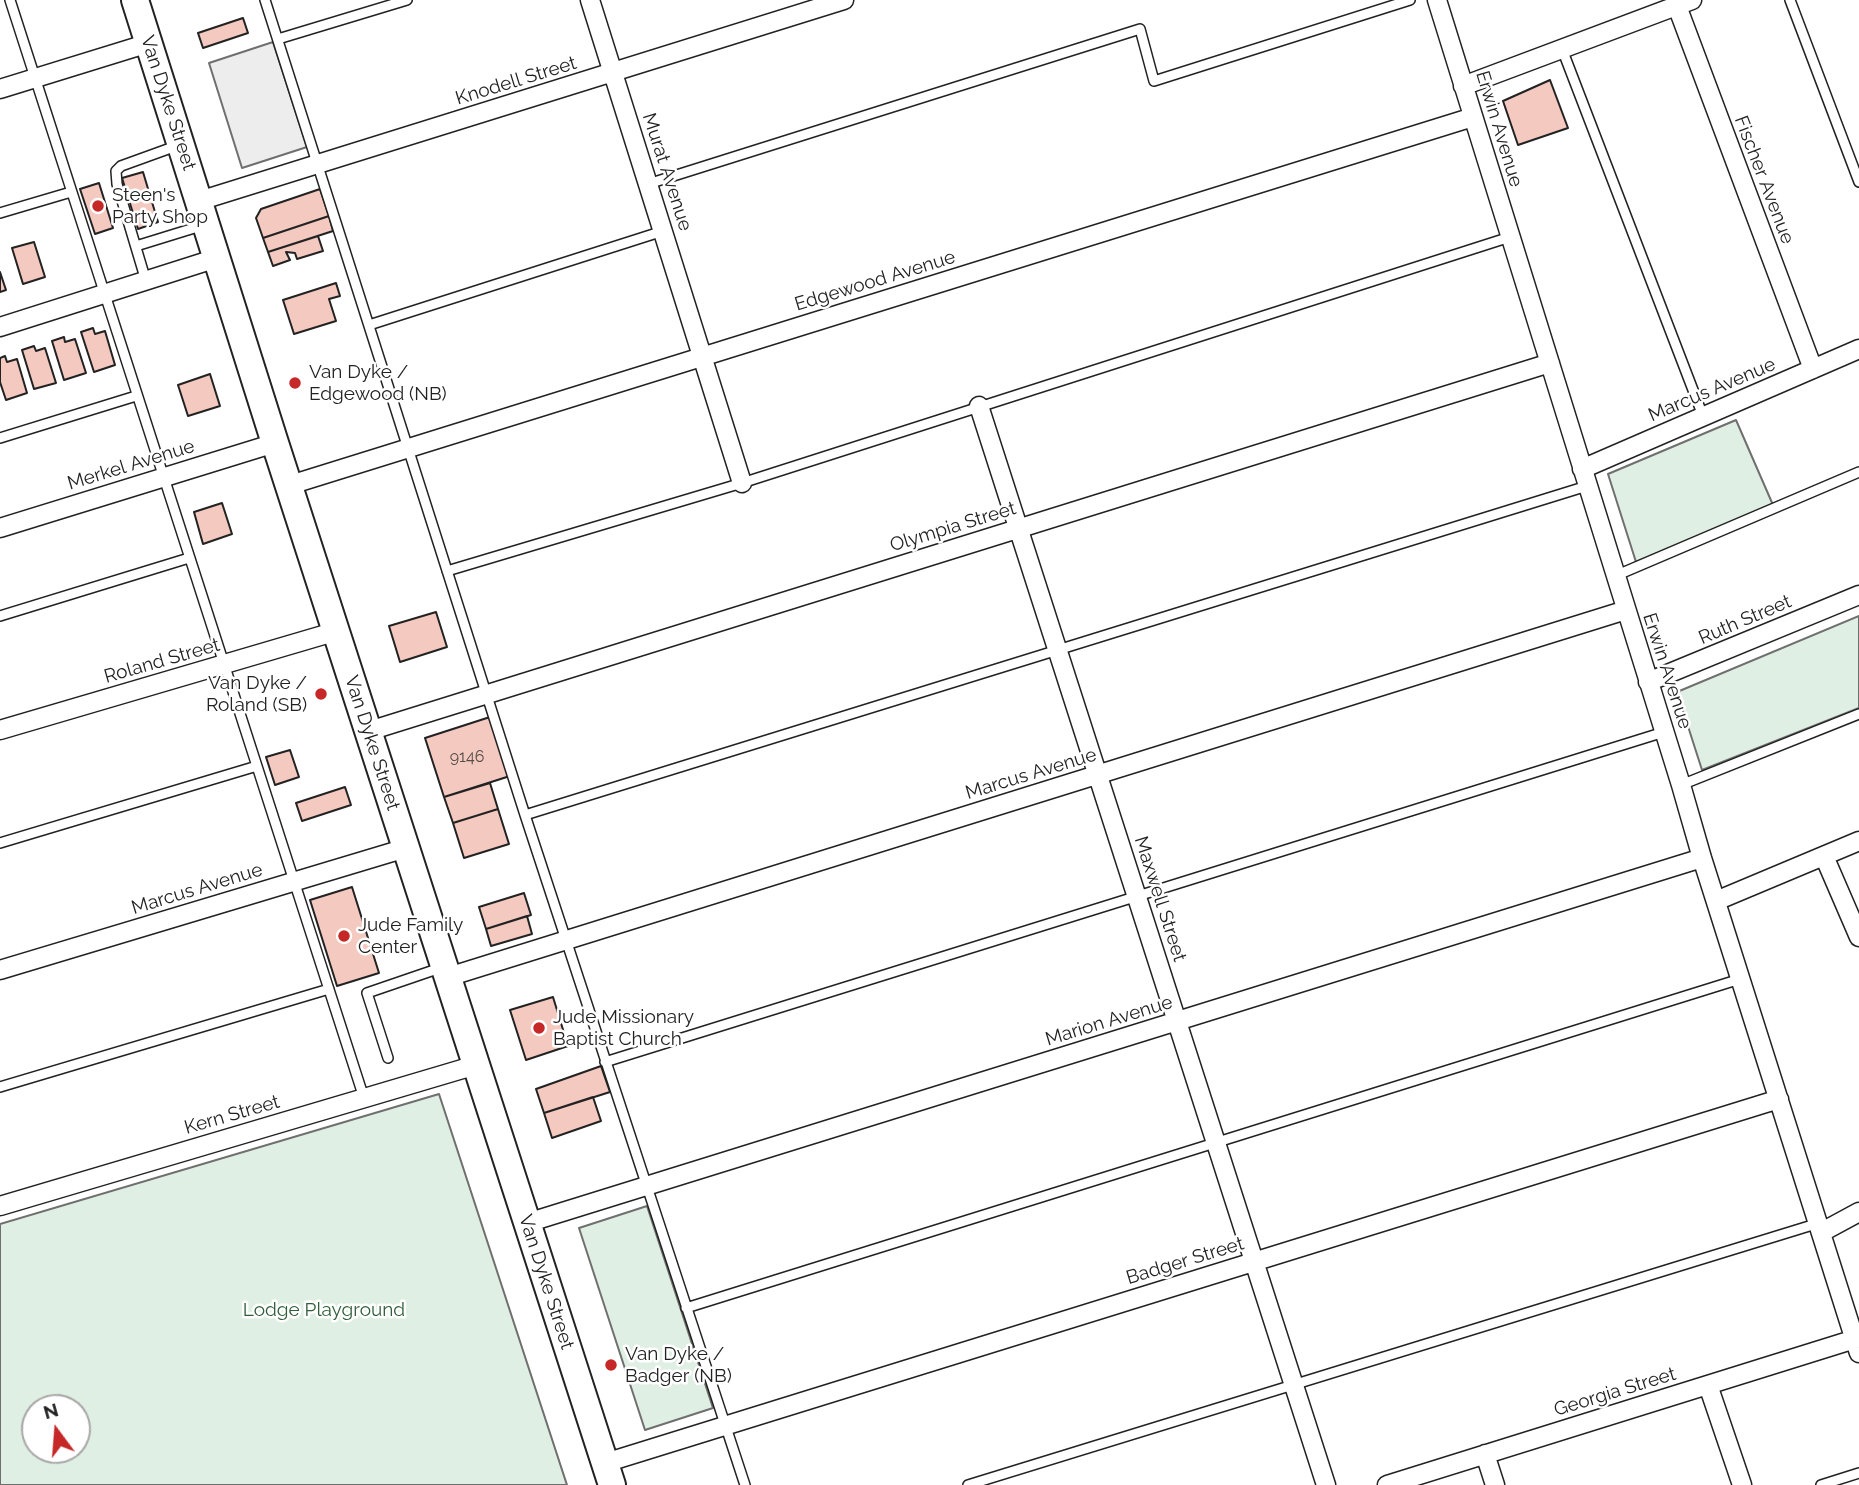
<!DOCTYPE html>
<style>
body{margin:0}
#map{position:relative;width:1859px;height:1485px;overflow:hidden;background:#fff;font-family:Raleway,sans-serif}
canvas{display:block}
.north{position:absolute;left:21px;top:1394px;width:70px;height:70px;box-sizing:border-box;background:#fff;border:2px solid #a7a7a7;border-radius:50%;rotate:344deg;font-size:19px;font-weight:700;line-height:28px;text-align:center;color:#222}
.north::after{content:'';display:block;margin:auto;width:24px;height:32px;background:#c62828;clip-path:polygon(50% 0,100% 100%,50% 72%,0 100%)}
</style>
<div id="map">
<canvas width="1859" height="1485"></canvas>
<div class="north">N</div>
</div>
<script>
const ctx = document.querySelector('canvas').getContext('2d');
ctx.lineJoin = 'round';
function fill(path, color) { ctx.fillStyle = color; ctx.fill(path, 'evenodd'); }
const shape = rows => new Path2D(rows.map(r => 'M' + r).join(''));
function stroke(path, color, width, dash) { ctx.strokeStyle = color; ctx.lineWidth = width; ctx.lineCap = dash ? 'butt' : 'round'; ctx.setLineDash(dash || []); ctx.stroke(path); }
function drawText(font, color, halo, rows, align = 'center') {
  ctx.font = font + ' Raleway,sans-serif'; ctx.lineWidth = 5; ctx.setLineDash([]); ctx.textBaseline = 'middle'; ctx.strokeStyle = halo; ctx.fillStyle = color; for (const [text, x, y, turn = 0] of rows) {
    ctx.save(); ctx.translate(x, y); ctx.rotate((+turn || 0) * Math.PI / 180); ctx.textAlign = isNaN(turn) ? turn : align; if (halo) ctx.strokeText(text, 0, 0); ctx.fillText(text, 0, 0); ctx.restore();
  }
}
const green = shape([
 [1736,420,1773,505,1636,562,1608,474,1736,420],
 [1859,616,1859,708,1702,770,1677,692,1859,616],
 [439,1094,567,1485,0,1485,0,1224,439,1094],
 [35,1408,77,1408,77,1450,35,1450,35,1408],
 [647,1206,713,1408,645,1430,579,1228,647,1206]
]);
fill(green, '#e0efe3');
stroke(green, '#6f6f6f', 2);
const parking = shape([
 [273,42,307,147,242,168,209,63,273,42]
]);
fill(parking, '#ededed');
stroke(parking, '#6f6f6f', 2);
const building = shape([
 [243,18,248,33,203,48,198,33,243,18],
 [1550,80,1568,128,1518,145,1503,101,1550,80],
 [143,172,158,222,138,229,122,178,143,172],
 [99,183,113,228,95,234,80,189,99,183],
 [320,189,329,216,263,238,256,218,261,209,320,189],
 [329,216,333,231,268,252,263,238,329,216],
 [318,236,323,251,297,259,295,253,286,252,290,260,273,266,268,252,318,236],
 [34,242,45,277,23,284,12,248,34,242],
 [0,272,6,290,0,292,0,272],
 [336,283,340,296,329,299,336,321,294,334,283,300,336,283],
 [93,328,95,334,105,331,115,365,94,372,81,332,93,328],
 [64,337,65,342,75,339,86,373,64,380,52,341,64,337],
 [34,346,36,351,45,348,56,383,34,389,22,350,34,346],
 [5,356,7,362,17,359,27,393,6,400,0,382,0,358,5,356],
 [210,374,220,406,188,416,178,385,210,374],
 [222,503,232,534,203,544,194,512,222,503],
 [436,612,447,647,400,662,389,626,436,612],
 [490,717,510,776,444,797,425,738,490,717],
 [290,750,299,777,275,785,266,757,290,750],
 [490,783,498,809,453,823,444,797,490,783],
 [345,787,351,805,302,821,296,803,345,787],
 [498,809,509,844,464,858,453,823,498,809],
 [352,887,379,973,337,986,310,900,352,887],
 [524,893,531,915,486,929,479,907,524,893],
 [527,916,532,934,491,946,486,929,527,916],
 [553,997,568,1046,526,1060,510,1010,553,997],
 [601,1066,610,1092,544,1113,536,1089,601,1066],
 [593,1097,601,1121,552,1138,544,1113,593,1097]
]);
fill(building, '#f3c9c0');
stroke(building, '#222', 2);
const service = shape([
 [10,0,364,1098],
 [265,0,525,815,745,1485],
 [1790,0,1859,182],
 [278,39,407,0],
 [1562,49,1703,416],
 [648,184,1140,29,1154,81,1410,0],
 [0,213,71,192],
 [136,246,204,225],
 [146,281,117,184,116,171,121,166,179,145],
 [369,325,663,231],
 [0,438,136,396],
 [447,571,742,483,1510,237],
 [1615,576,1859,472],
 [0,616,189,558],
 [1681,785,1859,714],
 [525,815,1587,486],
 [0,843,257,766],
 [388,1058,367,993,443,967],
 [605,1062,1664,732],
 [0,1087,329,989],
 [686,1308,1740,979],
 [968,1485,1819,1223],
 [1821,1485,1859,1473]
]);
const minor = shape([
 [590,0,742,483],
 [1437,0,1681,785,1702,858,1859,1353],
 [1677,6,1813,369],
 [1463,86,1692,0],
 [0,89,149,43],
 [199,201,844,0],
 [0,327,217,258],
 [979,406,1326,1485],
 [1582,469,1859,349],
 [290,485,1473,117],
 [0,528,275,443],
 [1648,682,1859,595],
 [0,730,337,631],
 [369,731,1550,363],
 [1824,856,1859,937],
 [1716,901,1859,841],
 [0,970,406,848],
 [448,977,1626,610],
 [0,1206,476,1065],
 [527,1223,1702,858],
 [1822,1232,1859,1212],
 [1708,1385,1742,1485],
 [1485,1454,1495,1485],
 [605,1463,1779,1099],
 [1387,1485,1855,1339]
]);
const primary = shape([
 [135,0,275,443,612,1485]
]);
stroke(service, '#222', 12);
stroke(minor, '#222', 21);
stroke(primary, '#222', 30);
stroke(service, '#fff', 9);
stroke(minor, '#fff', 18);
stroke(primary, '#fff', 26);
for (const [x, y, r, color] of [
 [98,206,7,"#c62828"],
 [295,383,7,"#c62828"],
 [321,694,7,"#c62828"],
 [344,936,7,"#c62828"],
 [539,1028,7,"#c62828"],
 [611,1365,7,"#c62828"]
]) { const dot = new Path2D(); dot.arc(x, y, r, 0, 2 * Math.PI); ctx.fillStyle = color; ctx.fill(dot); stroke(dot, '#fff', 2.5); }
drawText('16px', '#564c4a', null, [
 ["9146",467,757]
]);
drawText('19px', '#222', '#fff', [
 ["Knodell Street",516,81,-17],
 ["Van Dyke Street",168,103,72],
 ["Erwin Avenue",1499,129,73],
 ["Murat Avenue",667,172,72],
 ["Fischer Avenue",1764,180,69],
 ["Edgewood Avenue",875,281,-17],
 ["Marcus Avenue",1712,390,-23],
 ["Merkel Avenue",131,465,-17],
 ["Olympia Street",953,527,-17],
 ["Ruth Street",1745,620,-23],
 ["Roland Street",162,661,-16],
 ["Erwin Avenue",1667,671,72],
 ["Van Dyke Street",372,743,72],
 ["Marcus Avenue",1031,774,-17],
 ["Marcus Avenue",197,889,-17],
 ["Maxwell Street",1160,899,72],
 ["Marion Avenue",1109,1021,-17],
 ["Kern Street",232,1115,-16],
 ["Badger Street",1185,1261,-17],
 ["Van Dyke Street",546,1282,72],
 ["Georgia Street",1615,1392,-17]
]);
drawText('19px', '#222', '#fff', [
 ["Steen's",112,195],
 ["Party Shop",112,217],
 ["Van Dyke /",309,372],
 ["Edgewood (NB)",309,394],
 ["Van Dyke /",307,683,"right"],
 ["Roland (SB)",307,705,"right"],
 ["Jude Family",358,925],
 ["Center",358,947],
 ["Jude Missionary",553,1017],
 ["Baptist Church",553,1039],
 ["Van Dyke /",625,1354],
 ["Badger (NB)",625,1376]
], 'left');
drawText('19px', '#2f5e38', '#fff', [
 ["Lodge Playground",324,1310]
]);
</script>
